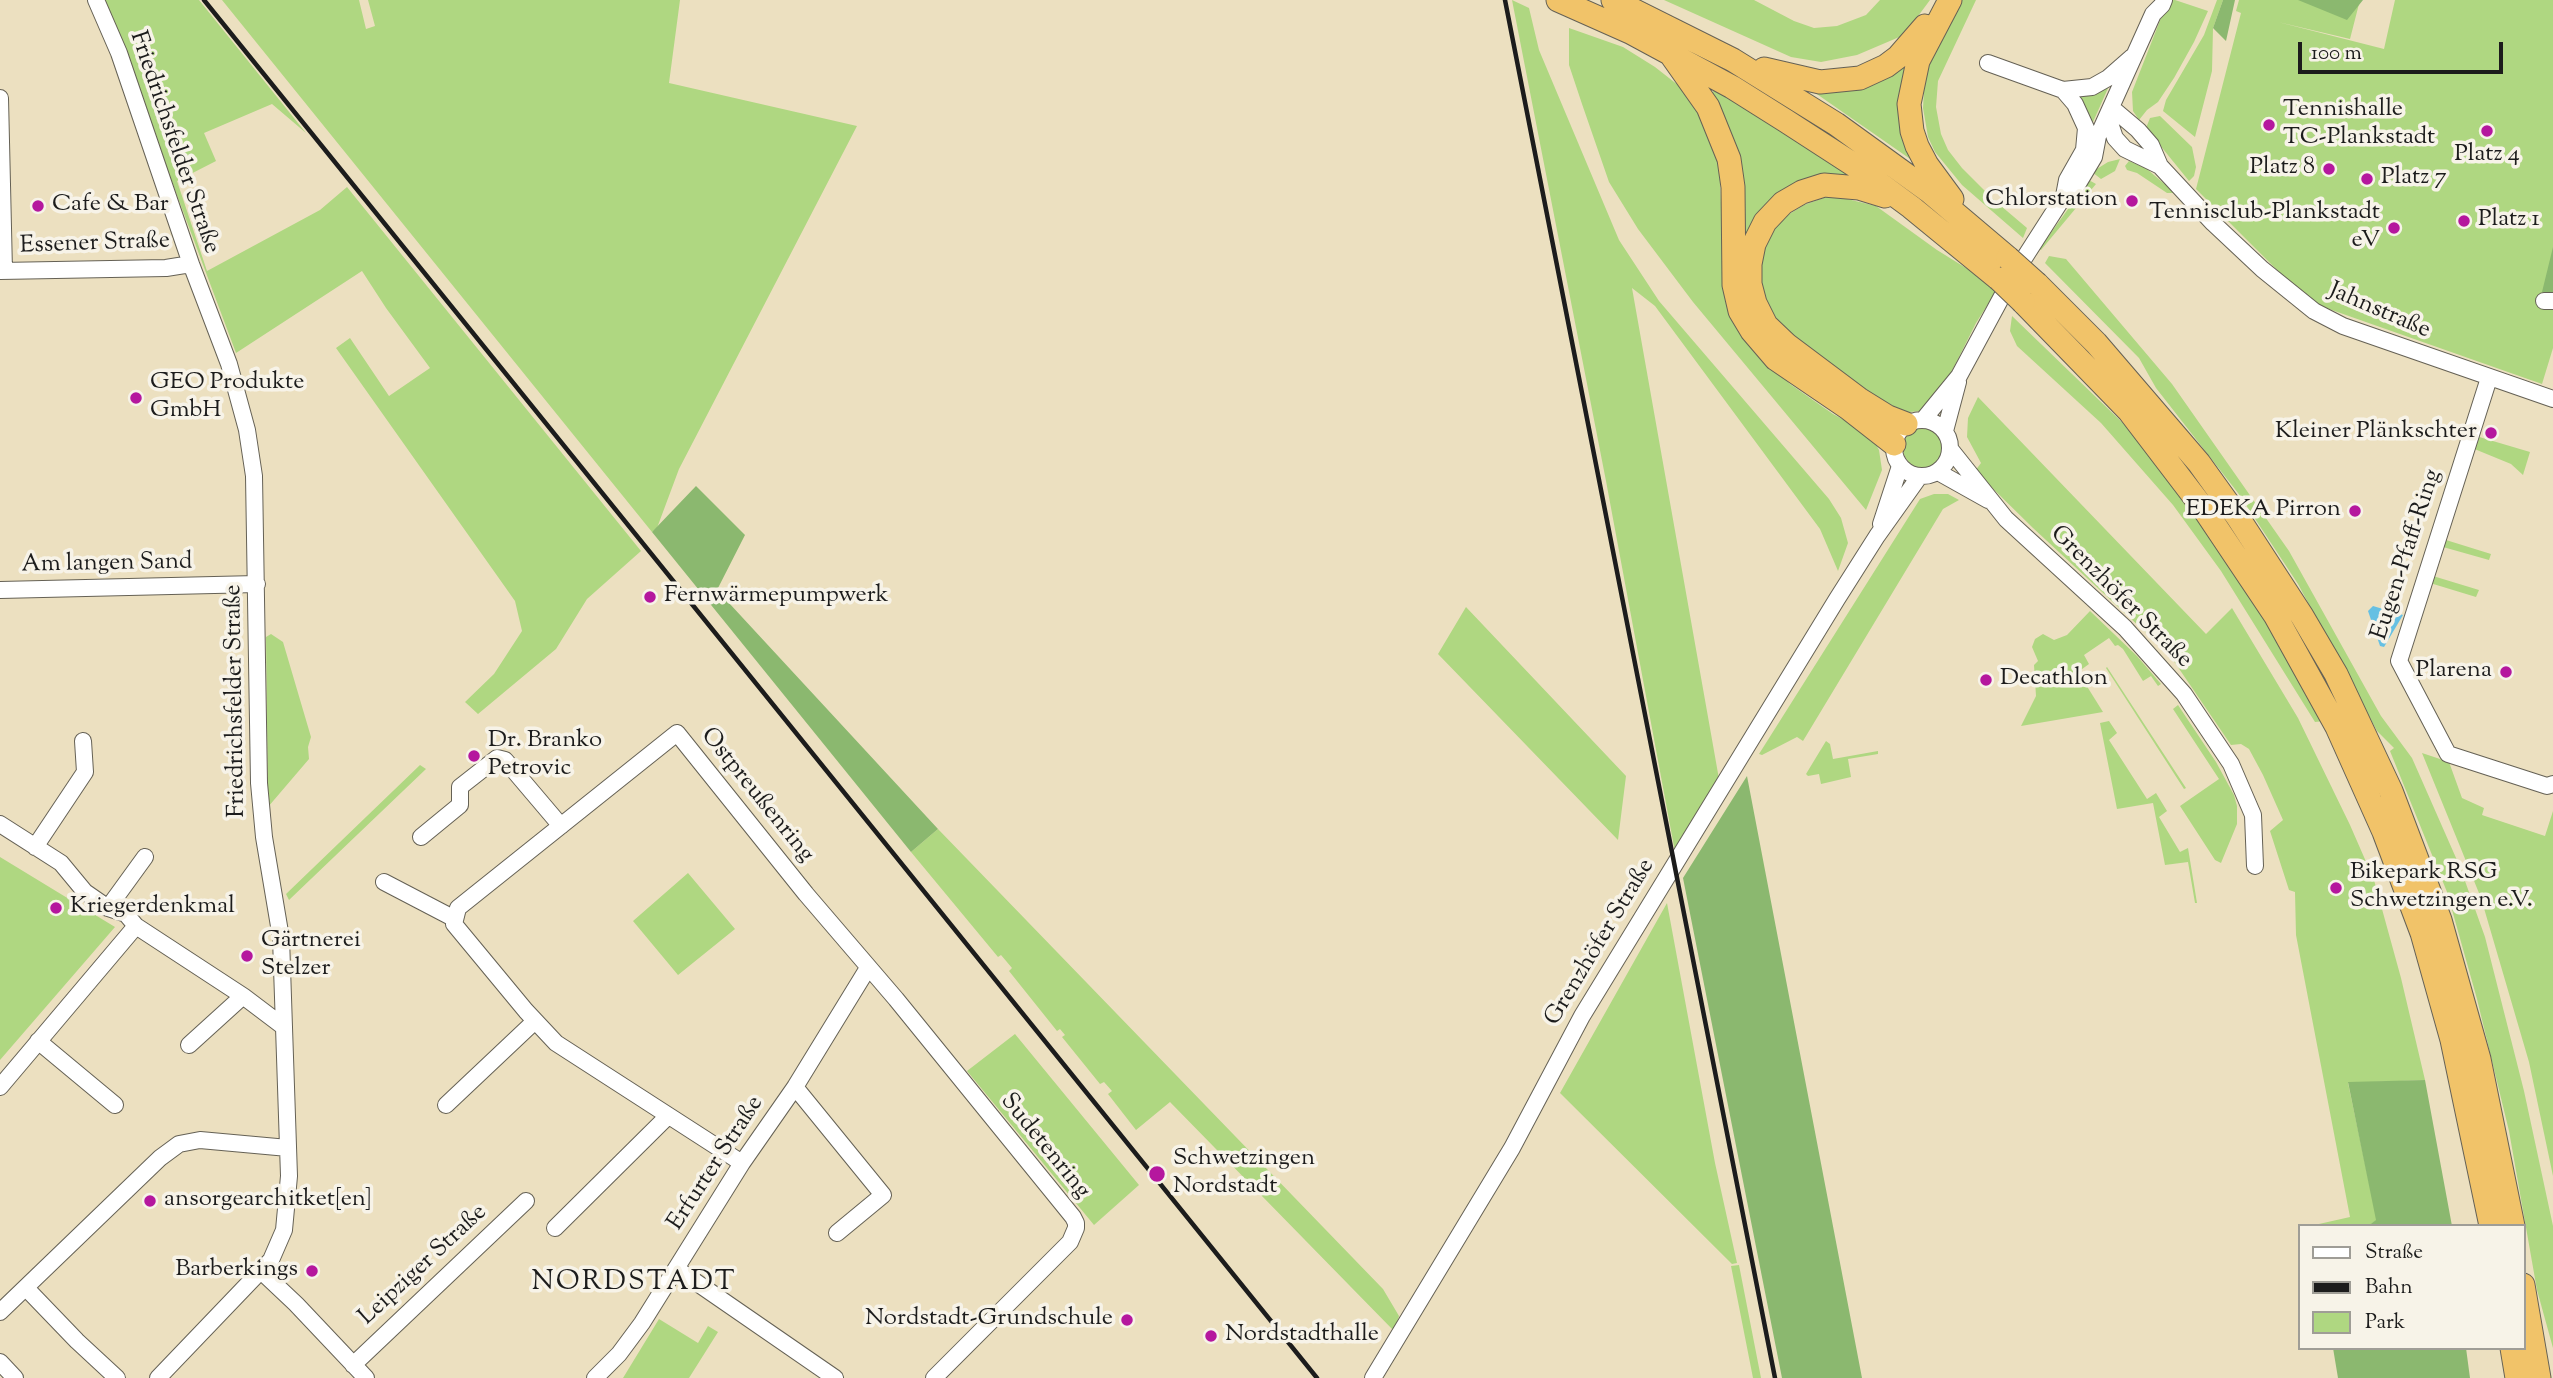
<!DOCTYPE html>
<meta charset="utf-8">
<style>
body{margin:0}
#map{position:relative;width:2553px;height:1378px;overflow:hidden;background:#ece0c0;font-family:"Sorts Mill Goudy",serif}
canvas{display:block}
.legend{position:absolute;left:2298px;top:1224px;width:228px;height:126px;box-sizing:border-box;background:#f7f3e8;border:2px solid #9f9d96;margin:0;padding:9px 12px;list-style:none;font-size:21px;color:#1c1c1c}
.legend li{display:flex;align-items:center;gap:14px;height:35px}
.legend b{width:35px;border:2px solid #9f9d96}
.scale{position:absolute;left:2298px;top:42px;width:205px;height:32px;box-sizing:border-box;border:4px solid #1c1c1c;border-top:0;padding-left:9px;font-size:21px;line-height:24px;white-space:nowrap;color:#1c1c1c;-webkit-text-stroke:5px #f7f3e8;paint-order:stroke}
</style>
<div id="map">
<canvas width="2553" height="1378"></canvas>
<ul class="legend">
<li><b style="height:9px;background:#fff"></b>Straße</li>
<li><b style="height:9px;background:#1c1c1c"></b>Bahn</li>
<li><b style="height:19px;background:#afd781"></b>Park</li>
</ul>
<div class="scale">100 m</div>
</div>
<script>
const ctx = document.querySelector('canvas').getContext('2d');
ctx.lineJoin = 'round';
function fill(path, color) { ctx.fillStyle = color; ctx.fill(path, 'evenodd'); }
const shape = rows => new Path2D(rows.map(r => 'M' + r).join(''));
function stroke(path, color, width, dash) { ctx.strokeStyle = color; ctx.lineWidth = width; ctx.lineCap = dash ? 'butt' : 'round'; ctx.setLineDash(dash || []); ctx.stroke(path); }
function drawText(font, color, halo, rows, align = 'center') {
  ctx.font = font + ' "Sorts Mill Goudy",serif'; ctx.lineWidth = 7; ctx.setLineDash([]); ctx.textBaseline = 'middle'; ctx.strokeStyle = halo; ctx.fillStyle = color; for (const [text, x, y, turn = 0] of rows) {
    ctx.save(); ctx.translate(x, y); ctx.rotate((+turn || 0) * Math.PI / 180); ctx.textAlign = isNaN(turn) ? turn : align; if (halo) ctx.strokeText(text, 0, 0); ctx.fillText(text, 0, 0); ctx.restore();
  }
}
fill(shape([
 [104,0,199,0,306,133,272,104,204,133,216,161,177,181,207,271,320,210,347,187,641,551,587,599,556,649,478,714,465,702,494,674,522,631,515,601,336,348,350,338,389,396,430,368,386,308,362,271,236,353],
 [222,0,359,0,366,29,375,26,368,0,680,0,669,83,857,126,679,469,657,528,652,532],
 [1512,0,1529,8,1539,50,1619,240,1659,301,1829,499,1841,518,1848,543,1838,571,1820,529,1655,306,1632,288,1719,779,1675,852,1606,481],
 [1664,0,1754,0,1794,21,1814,28,1837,26,1866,15,1880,0,1930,0,1904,35,1857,55,1821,62,1791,57],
 [1960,0,1976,0,1938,81,1936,107,1941,134,1948,150,1962,168,1994,200,2027,228,2023,238,1962,185,1935,152,1928,137,1923,108,1925,73],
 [2168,0,2175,0,2208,11,2194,42,2174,78,2158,102,2147,110,2139,120,2133,111,2132,92],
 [2217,0,2223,0,2213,28,2212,71,2195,137,2163,111,2166,100,2204,35],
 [2239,0,2360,0,2350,39,2278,22,2384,49,2395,0,2553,0,2553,348,2542,384,2309,302,2196,189,2241,13,2236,11],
 [1569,28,1623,47,1655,67,1683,89,1702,116,1716,148,1720,180,1724,272,1766,359,1790,384,1833,414,1870,434,1879,450,1882,470,1866,510,1693,302,1638,229,1609,182,1582,104,1569,65],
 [1911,54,1916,163,1811,90],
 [2109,86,2093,122,2091,123,2073,95],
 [1715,90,1857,179,1819,181,1748,250,1766,337,1710,94],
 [2160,116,2192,147,2196,167,2194,176,2189,181,2146,128,2150,118],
 [2120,159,2115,171,2101,179,2092,172,2108,162],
 [2129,161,2147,169,2175,193,2167,193,2137,173,2127,170,2125,166],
 [2087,179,2096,184,2041,250,2039,249,2087,183],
 [1826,197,1839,197,1876,206,1937,250,1995,286,1995,293,1976,323,1947,381,1920,411,1900,413,1890,411,1795,340,1775,320,1765,300,1760,281,1760,261,1770,232,1786,216,1804,205],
 [2049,256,2066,259,2172,384,2289,551,2381,716,2412,758,2460,867,2485,937,2524,1091,2553,1226,2553,1348,2537,1290,2509,1131,2477,999,2447,892,2390,751,2394,748,2377,731,2298,584,2238,493,2156,388,2139,358,2045,263],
 [2012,316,2160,459,2222,545,2325,721,2315,722,2221,571,2173,505,2101,423,2017,346,2010,331],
 [1978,397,2206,634,2232,608,2298,718,2350,825,2374,880,2401,978,2425,1080,2348,1083,2377,1220,2368,1226,2310,1226,2350,1217,2296,935,2295,892,2289,890,2270,831,2283,820,2263,775,2249,749,2241,744,2231,745,2169,654,2033,528,1975,471,1981,463,1967,437,1968,418],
 '1903 448a20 20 0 1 1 40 0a20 20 0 1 1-40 0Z',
 [2476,436,2530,452,2523,475,2511,464,2472,448],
 [1934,494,1948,494,1959,500,1943,509,1803,741,1797,737,1762,755,1759,754,1920,499],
 [2446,540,2491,554,2489,560,2443,547],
 [2433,576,2479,590,2476,597,2430,583],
 [1466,607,1626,776,1618,840,1438,654],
 [2090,611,2137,656,2161,684,2158,686,2151,676,2143,681,2123,649,2118,645,2115,646,2109,638,2084,655,2089,664,2078,672,2103,712,2021,726,2036,696,2034,665,2038,661,2032,647,2035,639,2043,634,2054,640,2067,635],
 [271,634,283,642,311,737,308,747,309,759,268,807,266,637],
 [2107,667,2186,788,2184,789,2106,668],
 [2178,705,2216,762,2234,795,2237,806,2237,824,2221,863,2215,860,2180,806,2219,779,2173,709],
 [2109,721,2117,733,2109,740,2147,799,2156,793,2167,811,2159,817,2180,852,2188,848,2197,903,2195,903,2188,862,2165,865,2153,803,2117,809,2100,723],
 [1826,741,1830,744,1833,759,1878,751,1878,754,1848,759,1851,777,1821,784,1819,774,1808,776,1806,774],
 [2422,753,2449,762,2462,798,2484,808,2482,815,2545,836,2553,811,2553,1176,2529,1062,2481,898],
 [420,765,426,769,289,900,286,894],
 [938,829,1383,1289,1399,1316,1394,1331,1170,1102,1136,1130,1108,1094,1112,1091,1104,1082,1100,1084,1062,1037,1065,1035,1060,1029,1057,1031,1009,971,1012,968,1001,955,998,957,911,852],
 [0,857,115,927,0,1060],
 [688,873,735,929,678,975,633,921],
 [1667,903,1715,1163,1737,1263,1732,1264,1560,1093],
 [1015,1034,1139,1185,1094,1225,967,1071],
 [1739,1265,1761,1378,1753,1378,1731,1266],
 [659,1319,698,1343,708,1326,718,1332,689,1378,623,1378]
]), '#afd781');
fill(shape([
 [2223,0,2235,0,2226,41,2213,28],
 [2298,0,2363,0,2347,20],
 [2553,247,2553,294,2542,292],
 [696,486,745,535,717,590,938,829,911,852,652,532],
 [1747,776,1862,1378,1782,1378,1683,878],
 [2425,1080,2452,1226,2368,1226,2376,1220,2348,1082],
 [2333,1348,2466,1348,2470,1378,2338,1378]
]), '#8bb86f');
fill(shape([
 [2373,606,2403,615,2384,647,2380,646,2368,611]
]), '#66c0e3');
const minor = shape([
 [96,0,119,53,191,264,229,364,247,430,254,476,259,783,264,837,281,938,289,1176,284,1230,271,1260,158,1378],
 [1988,63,2063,90,2092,87,2108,78,2132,57],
 [2063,90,2075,104,2086,128,2084,150],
 [0,98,4,271],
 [2112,108,2138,130,2151,145,2160,166,2213,223,2262,269,2314,311,2343,326,2553,399],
 [2108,117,2115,138,2125,149,2160,166],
 [2064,196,2067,180,2084,150,2098,136],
 [0,271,166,268,191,264],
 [2544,301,2553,301],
 [2489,378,2399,661,2448,754,2547,786,2553,784],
 '1894 448a28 28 0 1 1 56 0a28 28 0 1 1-56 0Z',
 [1923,420,1959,376,2014,274,2064,196,2076,187,2094,157,2098,136,2153,14,2162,5,2164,0],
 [1945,431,1958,382],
 [1951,450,2006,519,2125,628,2184,694,2231,764,2253,815,2255,866],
 [1938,472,1988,500],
 [1881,524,1900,466],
 [0,590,257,584],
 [0,824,61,863,85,892,108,908,126,914,136,926],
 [421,837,460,805,460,787,497,758,505,760,561,826],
 [35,847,85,772,83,741],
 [384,882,453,918],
 [108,908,145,857],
 [38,1041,115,1105],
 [189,1045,243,996],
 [0,1087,136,926,243,996,284,1027],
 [795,1087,883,1195,837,1233],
 [446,1105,535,1021],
 [742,1163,556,1043,526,1011,454,924,458,908,677,733,806,894,896,999,1073,1217,1076,1223,1076,1228,1070,1242,934,1378],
 [555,1228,668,1116],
 [677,1269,835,1378],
 [261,1271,296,1304,366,1378],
 [26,1288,77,1341,117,1378],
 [0,1312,160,1158,179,1144,200,1140,288,1148],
 [0,1362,15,1378],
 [353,1365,526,1201],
 [595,1378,619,1354,642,1323,742,1163,795,1087,868,968],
 [1373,1378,1512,1148,1582,1016,1837,599,1877,536,1919,477]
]);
const highway = shape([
 [1558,0,1630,32,1732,87,1786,121,1854,165,1911,207,1999,279],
 [1613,0,1733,60,1836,124,1930,192,2008,258],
 [1950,0,1918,61,1909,104,1912,131,1917,146,1927,165,1952,199],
 [1672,56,1708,107,1729,159,1733,187,1734,285,1740,311,1752,331,1776,359,1848,408,1894,444],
 [1764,69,1820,82,1860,78,1886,66,1898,57,1925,26],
 [1885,196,1859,188,1824,185,1802,192,1783,203,1765,222,1754,244,1750,264,1750,284,1755,303,1766,325,1787,345,1859,399,1888,417,1906,424],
 [2037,284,2096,343,2199,463,2237,516,2302,616,2336,674,2391,791,2440,920,2479,1059,2513,1226],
 [2023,302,2129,411,2206,512,2275,615,2337,727,2384,832,2422,933,2452,1040,2491,1226],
 [2523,1285,2539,1378],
 [2512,1348,2517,1378]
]);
stroke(minor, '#656155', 18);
stroke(highway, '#656155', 25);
stroke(minor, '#fff', 16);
stroke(highway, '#f1c369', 23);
stroke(shape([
 [204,0,1317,1378],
 [1505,0,1775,1378]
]), '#1c1c1c', 4.5);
const highwayBridge = shape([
 [2008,258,2037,284],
 [1999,279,2023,302]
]);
stroke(highwayBridge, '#656155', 25, []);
stroke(highwayBridge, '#f1c369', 23);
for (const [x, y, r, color] of [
 [2269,125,7,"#b5179e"],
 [2487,131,7,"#b5179e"],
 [2329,169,7,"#b5179e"],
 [2367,179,7,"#b5179e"],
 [2132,201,7,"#b5179e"],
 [38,206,7,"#b5179e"],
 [2464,221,7,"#b5179e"],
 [2394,228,7,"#b5179e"],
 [136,398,7,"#b5179e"],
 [2491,433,7,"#b5179e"],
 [2355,511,7,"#b5179e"],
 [650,597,7,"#b5179e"],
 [2506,672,7,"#b5179e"],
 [1986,680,7,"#b5179e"],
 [474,756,7,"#b5179e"],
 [2336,888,7,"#b5179e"],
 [56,908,7,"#b5179e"],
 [247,956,7,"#b5179e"],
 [1157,1174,9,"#b5179e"],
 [150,1201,7,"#b5179e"],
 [312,1271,7,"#b5179e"],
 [1127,1320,7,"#b5179e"],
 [1211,1336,7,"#b5179e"]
]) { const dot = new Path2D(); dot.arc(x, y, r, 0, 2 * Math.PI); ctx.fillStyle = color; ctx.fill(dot); stroke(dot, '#f7f3e8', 2.5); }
drawText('24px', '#1c1c1c', '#f7f3e8', [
 ["Tennishalle",2283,111],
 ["TC-Plankstadt",2283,139],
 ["Platz 4",2487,156,"center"],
 ["Platz 8",2315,169,"right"],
 ["Platz 7",2381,179],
 ["Chlorstation",2118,201,"right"],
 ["Cafe & Bar",52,206],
 ["Tennisclub-Plankstadt",2380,214,"right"],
 ["eV",2380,242,"right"],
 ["Platz 1",2478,221],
 ["GEO Produkte",150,384],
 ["GmbH",150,412],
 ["Kleiner Plänkschter",2477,433,"right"],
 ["EDEKA Pirron",2341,511,"right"],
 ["Fernwärmepumpwerk",664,597],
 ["Plarena",2492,672,"right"],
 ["Decathlon",2000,680],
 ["Dr. Branko",488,742],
 ["Petrovic",488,770],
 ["Bikepark RSG",2350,874],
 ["Schwetzingen e.V.",2350,902],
 ["Kriegerdenkmal",70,908],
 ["Gärtnerei",261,942],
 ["Stelzer",261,970],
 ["Schwetzingen",1173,1160],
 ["Nordstadt",1173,1188],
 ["ansorgearchitket[en]",164,1201],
 ["Barberkings",298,1271,"right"],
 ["Nordstadt-Grundschule",1113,1320,"right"],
 ["Nordstadthalle",1225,1336]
], 'left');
drawText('24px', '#1c1c1c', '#f7f3e8', [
 ["Friedrichsfelder Straße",173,143,71],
 ["Essener Straße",95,245,-2],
 ["Jahnstraße",2379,312,23],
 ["Eugen-Pfaff-Ring",2408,555,-72],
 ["Am langen Sand",107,565,-1],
 ["Grenzhöfer Straße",2120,598,45],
 ["Friedrichsfelder Straße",237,701,-91],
 ["Ostpreußenring",756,796,51],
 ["Grenzhöfer Straße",1601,943,-59],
 ["Sudetenring",1044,1147,51],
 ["Erfurter Straße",717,1164,-57],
 ["Leipziger Straße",424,1266,-43]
]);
ctx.letterSpacing = '2px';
drawText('28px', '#1c1c1c', '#f7f3e8', [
 ["NORDSTADT",634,1284]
]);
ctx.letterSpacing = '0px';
</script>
